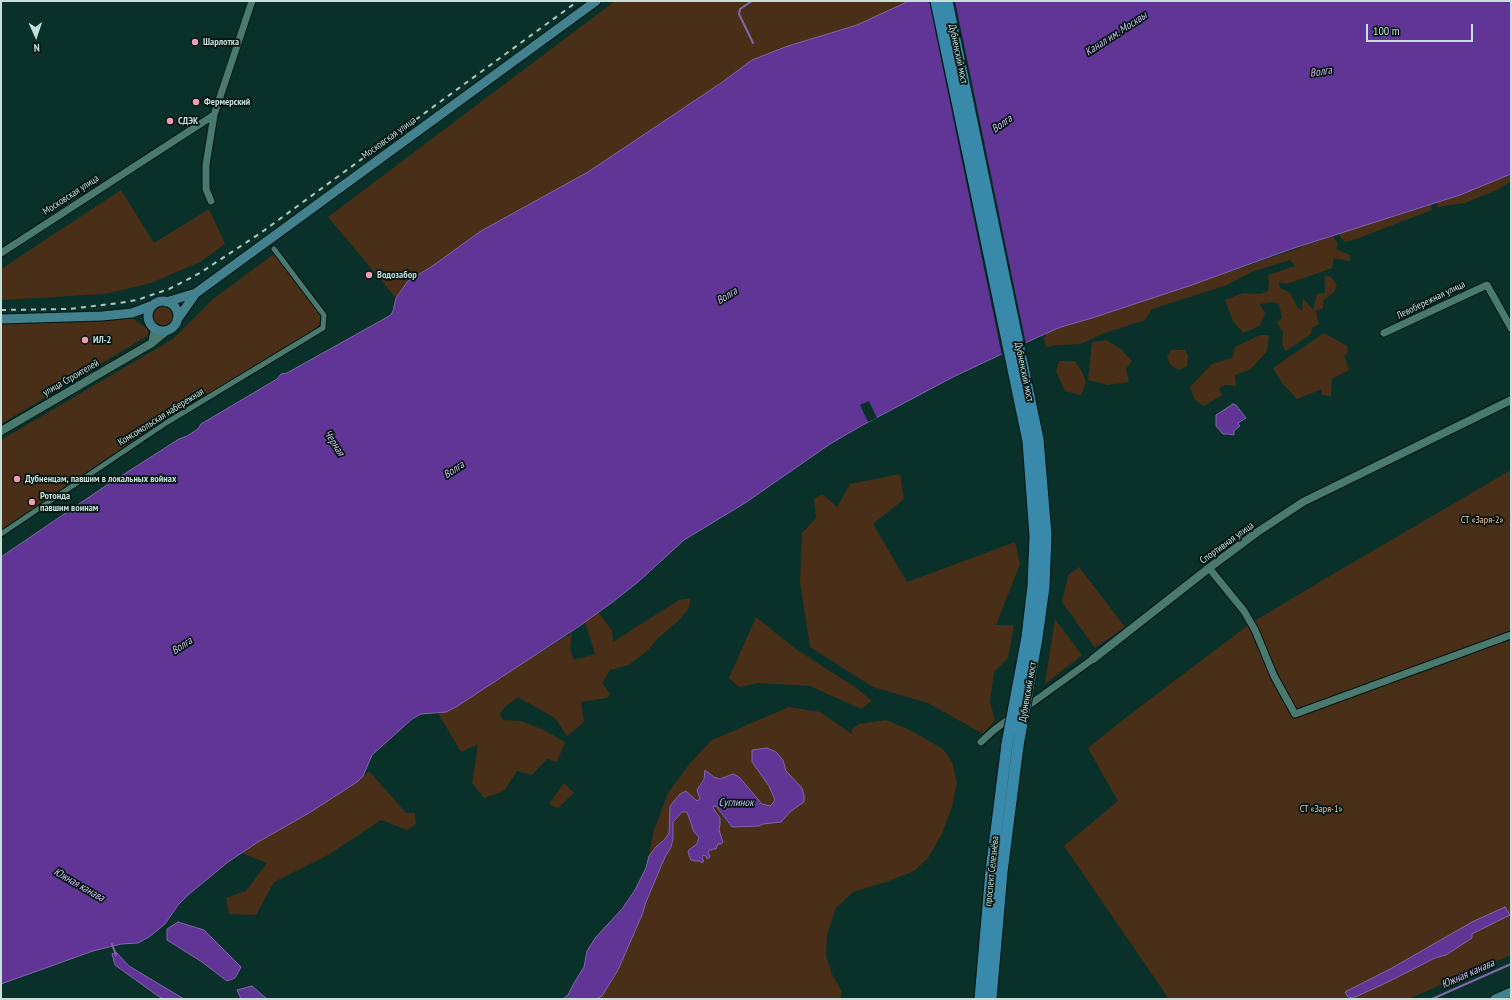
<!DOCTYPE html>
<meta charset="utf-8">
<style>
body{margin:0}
#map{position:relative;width:1512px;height:1000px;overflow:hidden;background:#0a302a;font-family:"PT Sans Narrow",sans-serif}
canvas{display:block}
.frame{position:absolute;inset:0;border:2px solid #c6dfd9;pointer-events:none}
.north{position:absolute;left:16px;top:16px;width:40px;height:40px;-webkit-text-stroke:3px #031512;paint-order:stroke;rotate:177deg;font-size:11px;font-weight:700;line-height:16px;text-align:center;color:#c6dfd9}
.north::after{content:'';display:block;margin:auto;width:14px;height:18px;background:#c6dfd9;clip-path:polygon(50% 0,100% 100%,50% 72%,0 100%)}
.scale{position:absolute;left:1366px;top:24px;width:107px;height:18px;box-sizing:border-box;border:2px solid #c6dfd9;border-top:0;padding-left:5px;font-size:12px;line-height:14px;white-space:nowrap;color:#c6dfd9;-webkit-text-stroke:3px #031512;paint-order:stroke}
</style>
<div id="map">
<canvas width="1512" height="1000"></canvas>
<div class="frame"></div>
<div class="north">N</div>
<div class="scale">100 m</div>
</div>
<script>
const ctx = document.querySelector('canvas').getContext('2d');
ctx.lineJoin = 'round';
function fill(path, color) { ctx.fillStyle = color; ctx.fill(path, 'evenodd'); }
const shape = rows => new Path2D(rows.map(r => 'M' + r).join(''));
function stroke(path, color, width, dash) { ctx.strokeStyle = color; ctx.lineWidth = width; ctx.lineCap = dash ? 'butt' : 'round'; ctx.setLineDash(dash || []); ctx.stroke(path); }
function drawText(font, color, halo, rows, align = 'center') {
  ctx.font = font + ' "PT Sans Narrow",sans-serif'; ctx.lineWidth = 3.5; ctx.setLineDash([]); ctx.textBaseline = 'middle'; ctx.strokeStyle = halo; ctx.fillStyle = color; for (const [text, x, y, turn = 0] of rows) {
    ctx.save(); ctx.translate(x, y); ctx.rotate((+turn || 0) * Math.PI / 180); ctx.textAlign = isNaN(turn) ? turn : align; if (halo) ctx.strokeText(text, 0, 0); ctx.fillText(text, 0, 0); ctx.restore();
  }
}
fill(shape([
 [615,1,909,1,857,25,788,46,752,60,721,83,588,172,481,231,431,267,408,281,396,298,328,217],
 [1511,174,1511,181,1497,190,1465,203,1438,207,1437,202],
 [121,190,154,243,209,209,225,244,200,262,151,283,105,294,1,300,1,269],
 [1431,204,1432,210,1356,239,1345,242,1338,234],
 [1333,236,1338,244,1336,249,1350,255,1350,261,1334,258,1332,268,1287,284,1279,282,1280,288,1290,293,1298,308,1302,310,1303,298,1313,310,1317,294,1325,293,1325,275,1331,277,1337,285,1334,292,1323,300,1323,308,1316,311,1319,324,1312,328,1311,334,1286,351,1282,345,1283,332,1277,323,1282,318,1279,304,1272,302,1260,304,1265,313,1260,326,1243,333,1233,321,1225,300,1243,293,1259,294,1268,291,1269,282,1268,275,1295,266,1290,260,1254,271,1227,285,1152,309,1145,320,1102,334,1081,344,1057,345,1046,347,1044,338,1047,333,1061,327,1092,318,1189,286],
 [274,254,321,315,319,326,1,532,1,440,173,339,213,299],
 '152 316a11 11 0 1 1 22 0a11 11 0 1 1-22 0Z',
 [131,317,149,330,147,336,1,424,1,324,103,320],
 [1324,333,1347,346,1348,352,1344,356,1349,370,1332,379,1331,396,1322,395,1322,389,1297,399,1282,383,1273,368],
 [1260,335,1269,335,1267,351,1251,369,1235,375,1236,386,1225,385,1219,388,1222,395,1204,406,1194,399,1190,387,1212,364,1232,358,1235,347],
 [1106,340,1121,349,1132,361,1126,369,1129,382,1108,385,1088,380,1092,342],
 [1171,350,1185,350,1188,356,1187,366,1178,370,1170,364,1167,357],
 [1059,361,1075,361,1082,372,1086,382,1081,395,1065,391,1056,371],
 [1511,470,1511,955,1408,999,1169,999,1064,846,1118,801,1088,748,1124,719,1251,623,1340,570],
 [900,474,904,499,873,524,907,582,1015,542,1020,564,996,625,1014,625,1008,658,994,672,990,702,995,720,983,734,928,703,873,687,810,647,800,582,802,533,816,518,814,499,822,494,837,507,850,484],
 [1079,567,1125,627,1095,648,1062,602,1068,575],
 [691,598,688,610,677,622,658,638,648,650,629,665,610,670,602,683,610,694,607,698,581,702,584,722,567,736,555,718,518,697,505,707,500,714,503,720,521,721,544,730,565,742,557,762,547,759,532,775,517,771,504,791,484,798,472,783,478,744,461,752,438,713,446,711,456,707,489,684,572,633,570,649,574,660,595,654,585,622,598,612,612,630,613,642,679,600],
 [756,617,797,650,855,687,872,701,861,709,810,686,759,683,739,687,729,678],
 [1055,619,1082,655,1045,684],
 [789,707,820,712,852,734,852,729,859,724,886,720,910,730,943,749,952,762,957,783,952,806,942,834,928,858,914,871,886,882,853,892,836,908,827,935,826,956,832,974,842,992,840,999,596,999,602,996,618,970,642,915,646,902,665,857,671,847,673,839,673,822,680,814,685,811,687,812,692,827,699,836,697,844,690,849,697,861,700,861,703,854,706,856,709,851,713,849,716,849,718,844,723,842,719,830,720,824,720,818,713,808,714,806,716,806,729,825,735,827,781,822,791,811,804,802,786,771,783,760,767,748,752,750,752,762,769,786,775,800,771,806,762,804,733,774,720,779,714,777,707,771,697,790,700,799,697,801,692,796,670,806,669,833,666,839,656,847,649,856,654,830,668,793,691,762,712,740],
 [369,771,406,813,415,813,416,824,407,830,381,820,328,855,274,882,256,915,229,914,226,898,246,891,267,863,241,853,258,842,309,813,357,782],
 [564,783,574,793,558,808,549,804]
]), '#492f17');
const water = shape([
 [909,1,1511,1,1511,174,1460,195,1291,249,1189,286,1092,318,1061,327,1038,337,953,377,861,426,830,444,745,503,684,540,638,582,614,601,578,627,456,707,446,712,421,714,412,719,372,755,363,776,357,782,309,813,258,842,228,862,188,895,178,905,165,924,149,937,138,943,121,944,93,951,1,984,1,557,104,487,179,439,187,436,198,429,201,424,277,379,281,374,287,373,391,315,393,311,396,298,408,281,431,267,481,231,588,172,721,83,752,60,788,46,857,25,909,1],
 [1233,404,1236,405,1246,418,1238,423,1240,426,1234,431,1234,435,1228,434,1223,434,1216,426,1216,415,1233,404],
 [767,748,776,752,783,760,786,771,802,788,804,795,804,802,791,811,781,822,763,824,759,826,732,827,716,806,714,806,713,808,720,818,720,824,719,830,723,842,721,844,718,844,716,849,713,849,709,851,708,852,710,856,709,858,707,859,706,856,703,855,702,858,704,861,702,863,700,861,695,861,691,860,689,855,688,851,690,849,697,844,699,837,694,832,687,812,682,812,673,822,673,839,671,847,665,857,646,902,642,915,618,970,602,996,596,999,563,999,568,995,574,983,584,967,587,951,596,937,622,909,635,890,646,868,649,856,656,847,665,839,669,833,670,806,680,794,686,791,697,801,700,799,697,790,704,779,705,770,714,777,720,779,733,774,739,777,762,804,770,806,773,803,775,800,769,786,752,762,752,750,767,748],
 [1505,907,1510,915,1472,934,1472,938,1446,955,1435,958,1388,982,1353,998,1348,997,1345,992,1392,968,1472,922,1505,907],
 [178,922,204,930,241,967,235,978,227,981,202,962,167,940,167,929,178,922],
 [116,952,129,966,184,999,164,999,158,996,115,965,112,954,116,952],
 [252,986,267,999,241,999,237,990,252,986]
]);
fill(water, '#613595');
stroke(water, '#7f68a9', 1);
fill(shape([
 [929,1,955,1,1026,344,1002,356],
 [869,401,877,418,868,422,860,405]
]), '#0a302a');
stroke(shape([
 [752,1,740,9,739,14,753,43],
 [112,944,116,955],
 [1432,999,1511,964]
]), '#7f68a9', 2);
const pedestrian = shape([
 [1,534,166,423,323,328,324,315,274,249]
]);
const minor = shape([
 [211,201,206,189,206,165,214,115,252,1],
 [1,253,214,115],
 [1384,333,1487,285,1511,328],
 [1209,568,1244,611,1255,630,1274,676,1295,714,1511,635],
 [1025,708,1093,659],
 [981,742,994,730,1013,716]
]);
const tertiary = shape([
 [152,343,155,329],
 [1,431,152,343,168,330],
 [1093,659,1209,568,1256,533,1303,502,1511,400]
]);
const secondary = shape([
 '148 316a15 15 0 1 1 30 0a15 15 0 1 1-30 0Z',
 [166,302,196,293,596,1],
 [1,319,102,316,132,313,153,305],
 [177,320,196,293],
 [1495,999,1511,992]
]);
const primary = shape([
 [980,999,991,871,1007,744],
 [991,999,1002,872,1018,746]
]);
stroke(pedestrian, '#001612', 7);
stroke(minor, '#001612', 9);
stroke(tertiary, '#001612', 10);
stroke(secondary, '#001612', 11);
stroke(primary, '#001612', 13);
stroke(pedestrian, '#4a7970', 5);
stroke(minor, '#4a7970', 7);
stroke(tertiary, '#4a7970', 8);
stroke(secondary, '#42818d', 9);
stroke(primary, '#3989aa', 11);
stroke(shape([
 [1,310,69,309,119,303,137,300,169,289,200,273,262,232,578,1]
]), '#aec8c2', 2, [5, 5]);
const primaryBridge = shape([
 [936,1,1028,441,1035,536,1033,586,1027,637,1007,744],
 [947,1,1038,439,1046,535,1044,587,1037,638,1018,746]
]);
stroke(primaryBridge, '#001612', 13, []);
stroke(primaryBridge, '#3989aa', 11);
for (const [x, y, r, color] of [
 [195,42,4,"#f19ab3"],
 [196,102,4,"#f19ab3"],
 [170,121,4,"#f19ab3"],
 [369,275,4,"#f19ab3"],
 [85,340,4,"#f19ab3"],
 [17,479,4,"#f19ab3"],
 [32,502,4,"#f19ab3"]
]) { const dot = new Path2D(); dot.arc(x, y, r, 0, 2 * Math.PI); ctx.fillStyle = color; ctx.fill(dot); stroke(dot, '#031512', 1.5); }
drawText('bold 10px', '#c6dfd9', '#031512', [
 ["Шарлотка",203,42],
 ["Фермерский",204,102],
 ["СДЭК",178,121],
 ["Водозабор",377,275],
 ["ИЛ-2",93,340],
 ["Дубненцам, павшим в локальных войнах",25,479],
 ["Ротонда",40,496],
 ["павшим воинам",40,508]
], 'left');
drawText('10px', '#c6dfd9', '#031512', [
 ["Дубненский мост",958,54,78],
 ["Московская улица",389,138,-36],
 ["Московская улица",71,195,-33],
 ["Левобережная улица",1431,300,-26],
 ["Дубненский мост",1024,372,78],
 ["улица Строителей",71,378,-30],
 ["Комсомольская набережная",161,417,-32],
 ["Спортивная улица",1227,543,-36],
 ["Дубненский мост",1028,692,-80],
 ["проспект Селезнёва",992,871,-84]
]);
drawText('10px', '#efc29c', '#031512', [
 ["СТ «Заря-2»",1482,520],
 ["СТ «Заря-1»",1321,809]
]);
drawText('italic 11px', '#cdbaed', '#031512', [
 ["Канал им. Москвы",1116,34,-33],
 ["Волга",1321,72,-9],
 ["Волга",1002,124,-35],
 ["Волга",727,296,-31],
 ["Черная",334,443,58],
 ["Волга",454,470,-33],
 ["Волга",182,646,-33],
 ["Суглинок",736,803],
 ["Южная канава",79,885,30],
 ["Южная канава",1468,974,-24]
]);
</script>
